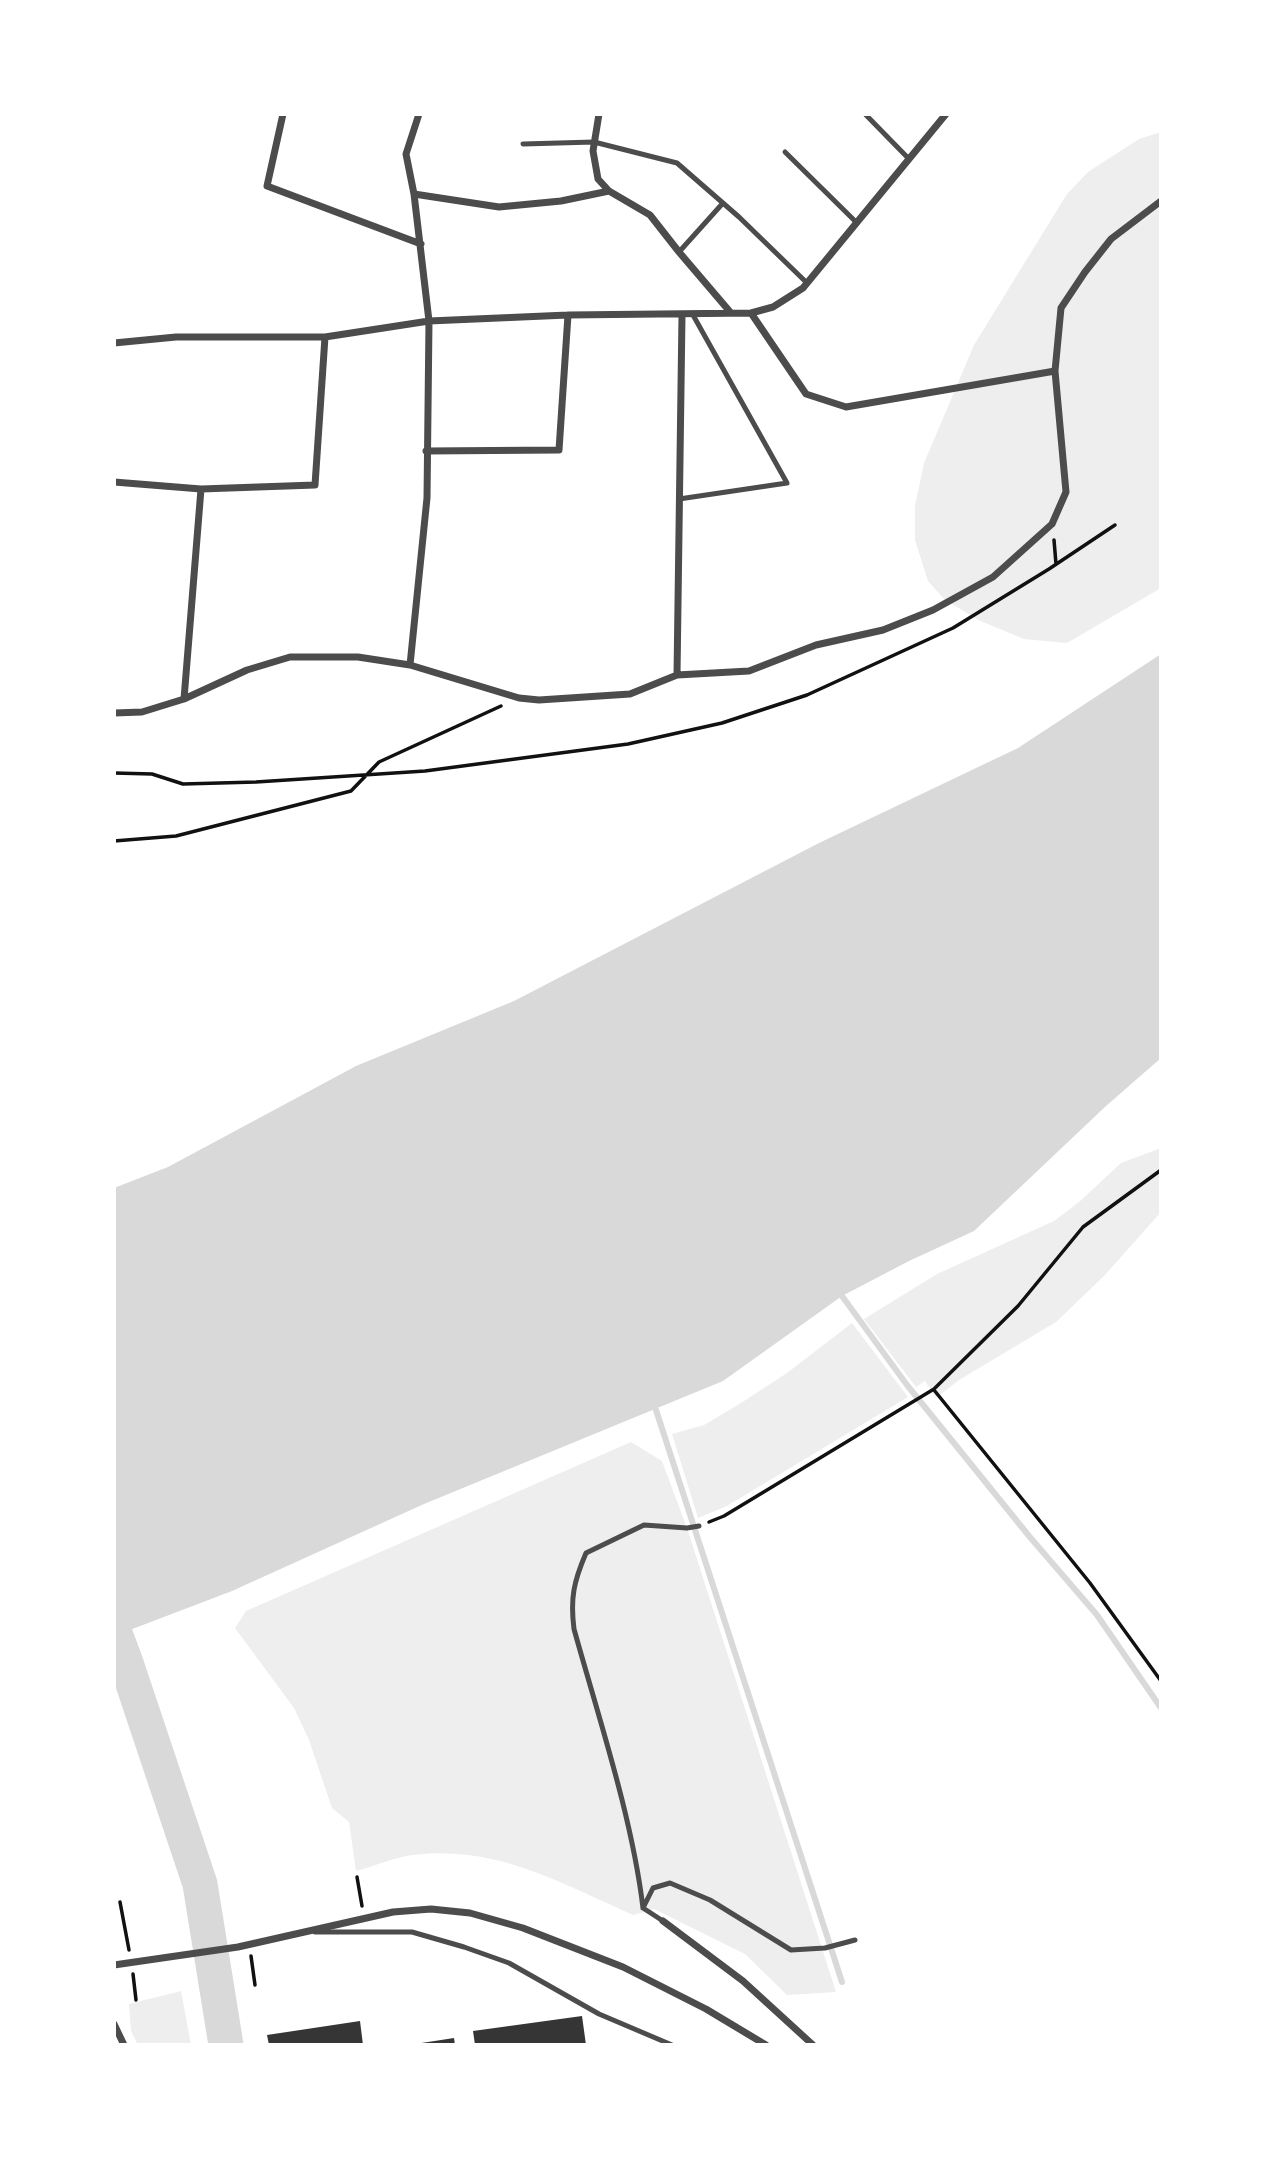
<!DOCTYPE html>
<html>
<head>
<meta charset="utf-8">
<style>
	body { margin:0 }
	#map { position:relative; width:1275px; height:2159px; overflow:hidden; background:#fff; font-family:"Varela Round",sans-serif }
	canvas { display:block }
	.frame { position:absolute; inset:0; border:116px solid #fff; pointer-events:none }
</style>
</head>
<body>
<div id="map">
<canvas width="1275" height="2159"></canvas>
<div class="frame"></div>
</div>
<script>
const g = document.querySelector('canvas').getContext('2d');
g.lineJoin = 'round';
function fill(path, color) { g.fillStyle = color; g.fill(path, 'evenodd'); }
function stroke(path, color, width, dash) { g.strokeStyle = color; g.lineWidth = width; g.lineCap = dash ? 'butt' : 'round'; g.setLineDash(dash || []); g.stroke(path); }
fill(new Path2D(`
	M1161 132V588L1067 643 1024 639 978 620 944 599 928 581 915 540V506L924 463 974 345 1067 194 1088 172 1139 139Z
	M1161 1148V1212L1104 1276 1056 1322 959 1380 936 1398 925 1381 916 1387 864 1319 937 1274 1054 1221 1079 1202 1121 1163Z
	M852 1323 908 1397 727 1506 698 1518 672 1434 704 1425 741 1403 787 1373Z
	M631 1442 662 1461 687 1528 836 1992 787 1995 745 1954 654 1909 633 1915C560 1883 497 1845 413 1855 395 1857 375 1866 356 1871L349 1822 332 1808 309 1740 294 1708 235 1628 246 1611Z
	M181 1991 191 2045H138L131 2031 129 2004Z`), '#eee');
fill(new Path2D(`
	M1161 654V1058L1106 1106 974 1231 909 1261 842 1296 723 1381 424 1504 232 1591 114 1636V1188L168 1167 356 1066 514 1001 819 843 1018 748Z`), '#d9d9d9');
stroke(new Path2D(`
	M842 1296 907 1385 1029 1536 1097 1615 1161 1708
	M656 1410 842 1982`), '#d9d9d9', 6);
stroke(new Path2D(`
	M114 1631 126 1663 200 1884 226 2045`), '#d9d9d9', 35);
fill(new Path2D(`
	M582 2016 586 2045H475L473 2031Z
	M360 2021 363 2045H269L267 2035Z
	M454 2038 455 2045H415V2044Z`), '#353535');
stroke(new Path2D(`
	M1054 540 1056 564
	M114 773 152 774 183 784 256 782 425 771 628 744 722 723 807 695 953 628 1049 569 1115 525
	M114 841 176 836 351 791 379 762 501 706
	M934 1390 1090 1583 1161 1681
	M709 1522 724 1516 934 1389 1018 1306 1083 1227 1161 1170
	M357 1877 362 1906
	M120 1902 129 1950
	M251 1956 255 1985
	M133 1974 136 2000`), '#111', 3.5);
stroke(new Path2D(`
	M865 114 909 159
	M523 144 594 142 677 163 739 217 807 283
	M785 152 857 223
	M679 252 723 203
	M679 499 787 483 693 315
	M643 1908 653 1888 670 1883 710 1900 791 1950 825 1948 855 1940
	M663 1921 643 1908C632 1817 599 1719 574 1629 570 1598 574 1581 586 1553L644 1525 687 1528 699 1526
	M315 1932H412L464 1947 509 1963 599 2014 672 2045`), '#4c4c4c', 5);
stroke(new Path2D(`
	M283 114 267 186 421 244
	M599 114 593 151 598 179 609 191 650 215 679 252 731 313
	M414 194 499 207 561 201 609 191
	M751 313 806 394 846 407 1055 371
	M114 343 176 337H325L429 321 568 315 751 313 773 307 803 288 946 114
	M426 451 559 450 568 315
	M114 482 201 489 315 485 325 337
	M410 665 427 498 429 321 414 194 406 154 419 114
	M677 675 682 315
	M184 699 201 489
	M114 713 142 712 184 699 247 670 290 657H358L410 665 519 698 539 700 630 694 677 675 749 671 816 645 883 630 933 610 993 577 1052 524 1066 492 1055 371 1061 308 1085 272 1111 239 1161 201
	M663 1921 743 1981 813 2045
	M114 1965 238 1947 393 1912 431 1909 470 1913 523 1928 623 1967 706 2009 766 2045
	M114 2024 124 2045`), '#4c4c4c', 7);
</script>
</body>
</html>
